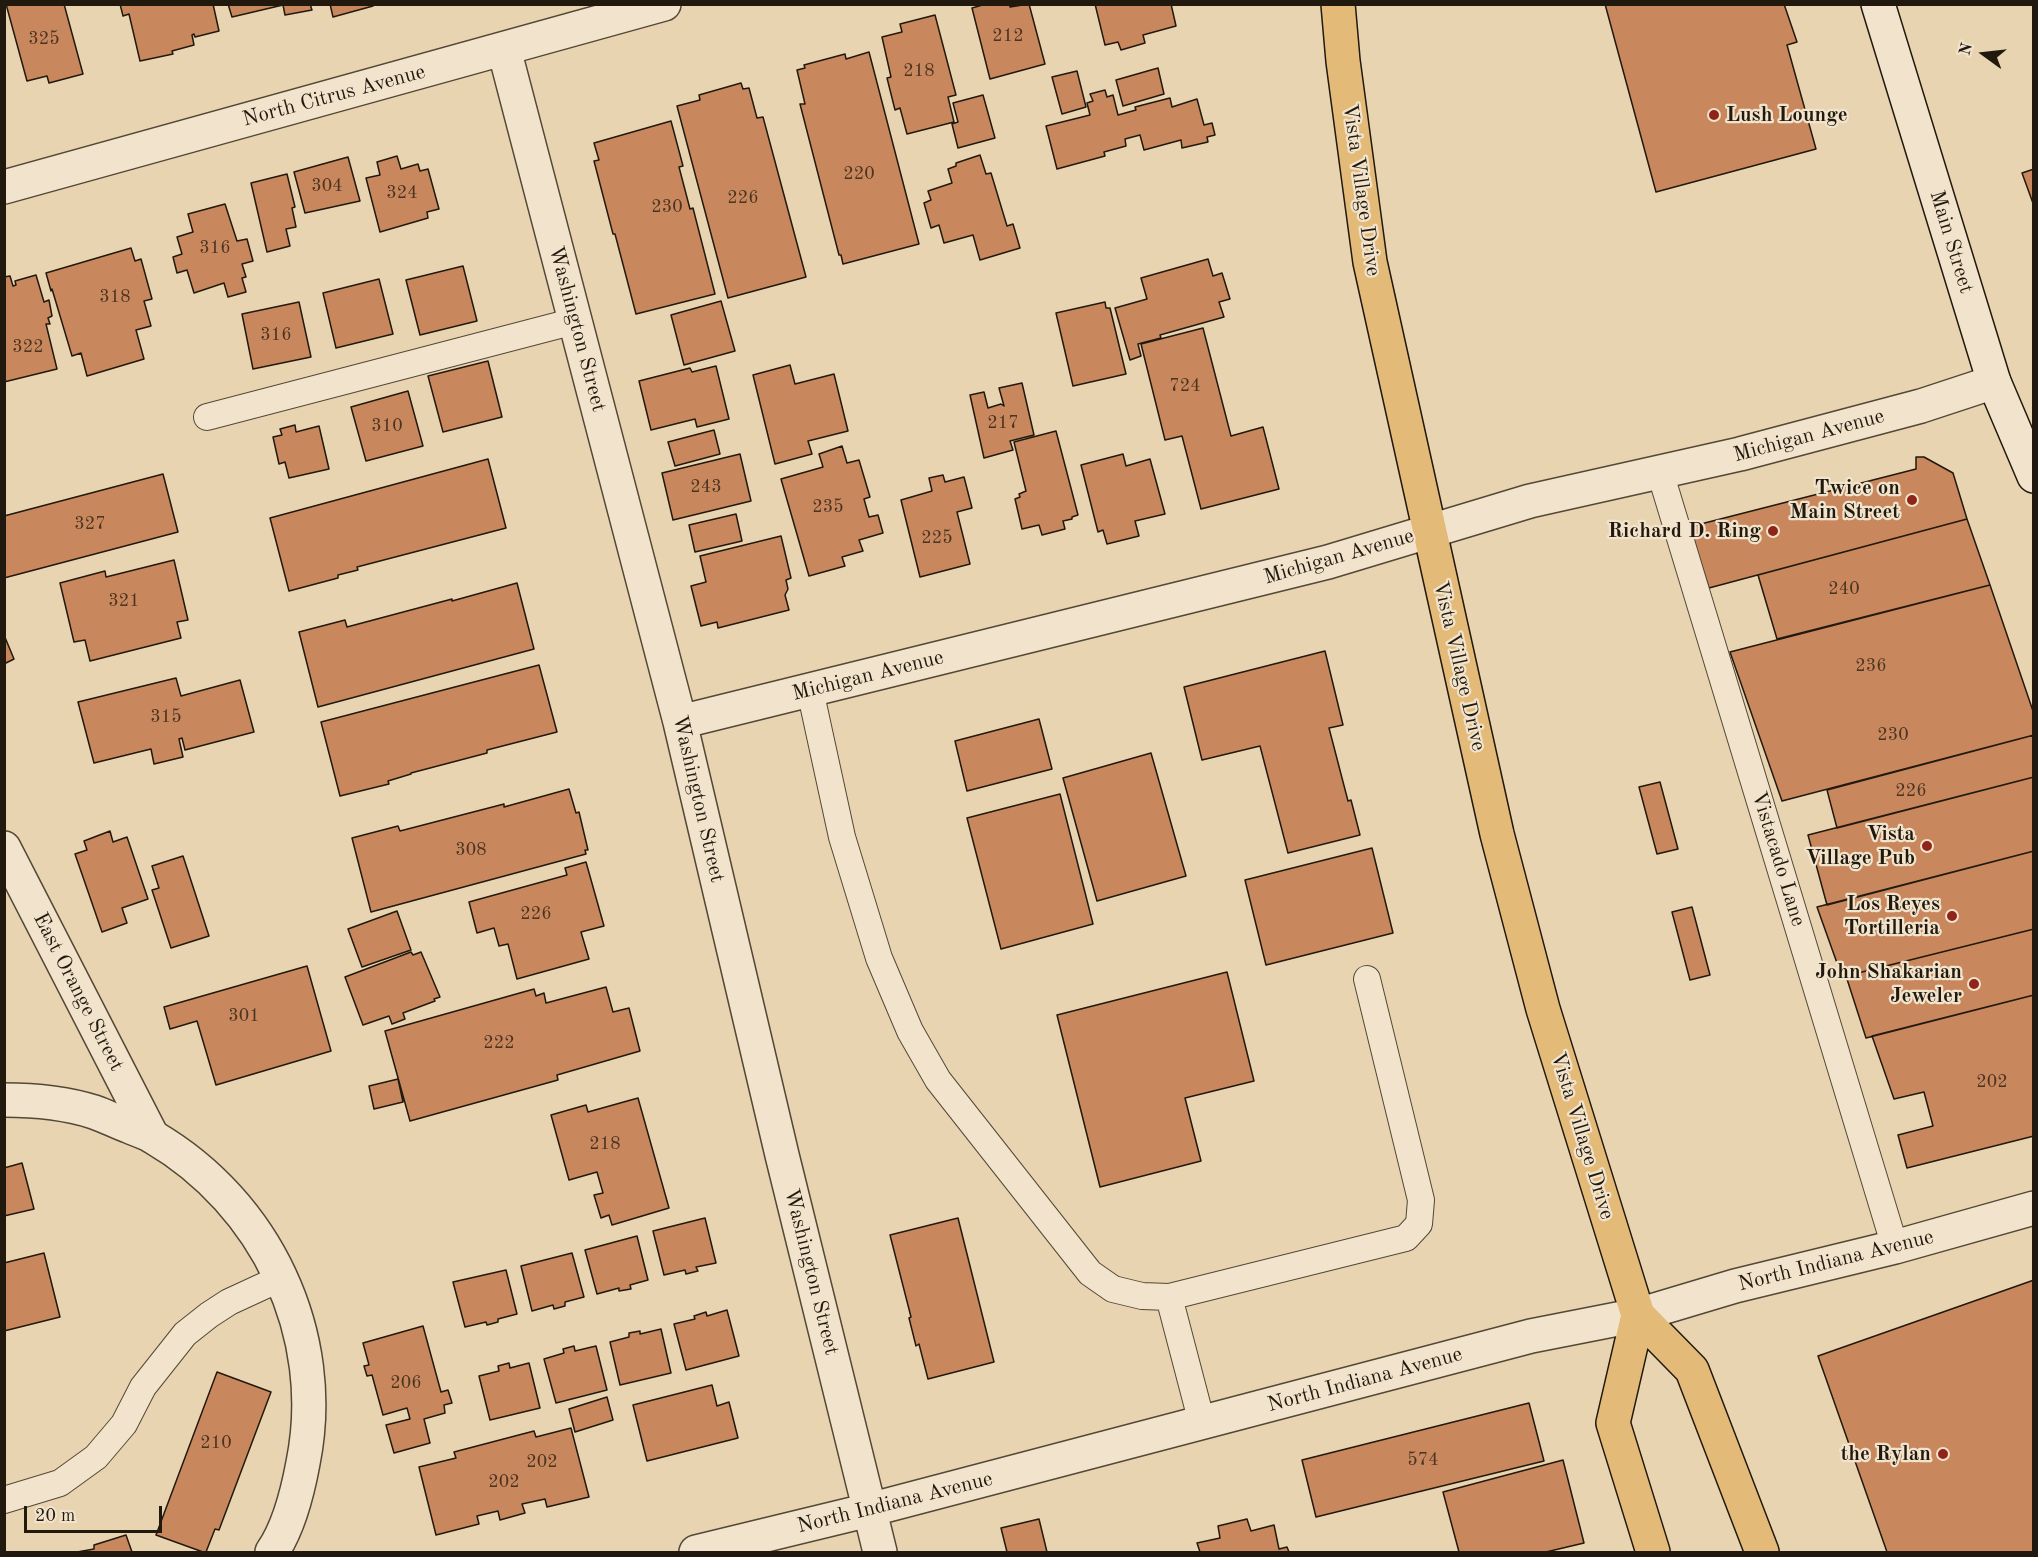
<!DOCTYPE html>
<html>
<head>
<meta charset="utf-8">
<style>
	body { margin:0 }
	#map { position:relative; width:2038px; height:1557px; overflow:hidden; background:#e9d4b1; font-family:"Old Standard TT",serif }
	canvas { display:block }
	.frame { position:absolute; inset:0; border:6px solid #21190d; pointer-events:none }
	.north { position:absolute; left:1954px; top:24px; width:60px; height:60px; -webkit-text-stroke:4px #f1e3cc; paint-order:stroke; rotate:285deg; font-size:16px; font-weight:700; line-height:24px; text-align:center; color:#21190d }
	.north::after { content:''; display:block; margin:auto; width:21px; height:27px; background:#21190d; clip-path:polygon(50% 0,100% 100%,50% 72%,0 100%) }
	.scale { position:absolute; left:24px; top:1506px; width:138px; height:27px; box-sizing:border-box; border:3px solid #21190d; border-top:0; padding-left:8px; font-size:18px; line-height:21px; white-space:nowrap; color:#21190d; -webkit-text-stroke:4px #f1e3cc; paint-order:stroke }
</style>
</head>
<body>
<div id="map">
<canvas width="2038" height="1557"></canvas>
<div class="frame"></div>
<div class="north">N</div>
<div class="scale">20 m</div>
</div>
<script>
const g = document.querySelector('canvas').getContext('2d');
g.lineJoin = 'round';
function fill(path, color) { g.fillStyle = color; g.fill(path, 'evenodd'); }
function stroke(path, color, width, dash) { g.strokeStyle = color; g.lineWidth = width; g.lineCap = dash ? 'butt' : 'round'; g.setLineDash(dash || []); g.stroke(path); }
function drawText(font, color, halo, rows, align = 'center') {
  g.font = font + ' "Old Standard TT",serif'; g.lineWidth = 4.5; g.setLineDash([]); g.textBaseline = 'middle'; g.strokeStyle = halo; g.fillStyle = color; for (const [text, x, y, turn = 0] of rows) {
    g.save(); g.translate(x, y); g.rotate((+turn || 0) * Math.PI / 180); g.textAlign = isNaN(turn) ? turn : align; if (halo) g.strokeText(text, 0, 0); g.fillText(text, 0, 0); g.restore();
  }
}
const building = new Path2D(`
	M6 4H64L83 74 49 83 47 76 27 81Z
	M120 4H213L219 31 195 37 194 34 192 35 194 45 172 51 173 54 140 61 129 14 123 16Z
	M228 4H310L312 10 285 15 283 5 232 17Z
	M330 4H372L373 6 333 17Z
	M986 4H1010V7L1029 4 1045 64 990 79 972 8Z
	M1095 4H1171L1176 26 1143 35 1145 43 1121 50 1118 42 1105 45Z
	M1605 4H1784L1797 42 1787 45 1816 149 1656 192Z
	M935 15 956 95 948 97 954 122 907 134 900 108 895 110 887 78 891 77 882 37 902 32 900 24Z
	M869 52 919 244 843 264 841 255H839L800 104H805L797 70 805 68 804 65 845 54 846 59Z
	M1158 68 1164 94 1123 106 1116 80Z
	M1077 71 1086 107 1062 114 1052 77Z
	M741 83 743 89 749 88 757 118 763 117 806 277 728 298 677 106 700 100 699 95Z
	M1105 90 1107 97 1113 95 1118 115 1136 110 1135 107 1170 98 1172 107 1197 99 1204 125 1212 123 1215 135 1207 137 1208 142 1182 148 1181 140 1144 150 1140 135 1125 139 1126 146 1104 152 1105 156 1057 169 1046 126 1090 115 1087 103 1093 101 1090 94Z
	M983 95 995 138 958 148 952 124 958 122 953 103Z
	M671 121 683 166 679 167 690 209 693 208 715 294 636 314 615 234H613L594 161 599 160 594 143Z
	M980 155 986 174 991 173 1007 226 1013 224 1020 248 980 260 973 235 944 243 939 225 931 228 924 203 931 200 928 191 952 183 948 169 956 166V163Z
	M397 156 401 169 418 164 420 171 428 169 439 209 427 212 428 218 380 232 366 178 380 175 377 162Z
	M348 157 360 201 305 213 294 172Z
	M2034 169V206L2022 173Z
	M287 174 295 207 292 208 296 227 286 229 290 246 267 252 251 183Z
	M225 204 237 241 247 239 253 261 242 264 246 277 242 278 246 292 228 297 224 283 194 293 187 270 177 273 173 257 182 254 177 237 193 232 188 214Z
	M131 248 135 261 141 259 152 299 144 301 151 326 136 330 144 359 87 376 81 353 72 356 52 289 51 291 46 273Z
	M1208 259 1213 276 1222 273 1230 299 1219 302 1224 317 1160 335 1161 338 1138 344 1141 356 1130 360 1115 308 1147 299 1141 278Z
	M463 266 477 321 420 335 406 280Z
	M36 275 44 302 49 300 52 316 48 318 50 324H46L57 369 4 382V277L10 276 13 286 16 285 15 281Z
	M379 279 393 334 336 348 323 293Z
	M721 301 735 351 684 365 671 315Z
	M299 302 311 357 253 369 242 314Z
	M1105 302 1106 308H1110L1126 374 1073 386 1056 313Z
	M1203 328 1231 436 1263 427 1279 489 1201 509 1182 436 1165 440 1141 344Z
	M488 361 502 417 443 432 428 376Z
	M790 365 795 384 834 374 848 431 808 441 812 454 775 464 753 375Z
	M716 366 729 419 697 427 695 419 651 430 639 381 690 368 692 372Z
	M1022 383 1034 435 1010 441 1013 450 984 458 970 395 984 392 988 408 1001 404 1004 406 999 388Z
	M408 391 423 446 366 461 351 407Z
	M295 425 296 432 319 426 329 469 289 478 285 462 279 464 273 437 282 435 280 429Z
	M714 430 720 454 675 466 668 442Z
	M1056 431 1078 515 1072 517V519L1063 521 1065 529 1042 535 1039 525 1022 529 1015 499 1020 497 1019 494 1026 491 1014 442Z
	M842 446 847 463 859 460 870 497 864 499 869 517 878 515 883 533 859 540 863 551 842 557 845 566 809 576 781 479 823 467 819 454Z
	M740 454 751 501 673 520 662 473Z
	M1123 454 1126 466 1150 459 1165 514 1135 521 1139 536 1107 544 1103 530 1098 532 1081 465Z
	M1916 457H1924L1953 473 1967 519 1709 588 1689 527 1916 469Z
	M488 459 506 528 357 567 358 570 338 575V578L289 591 270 518Z
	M163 474 178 532 4 578V516Z
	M943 475 945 482 964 477 972 508 957 512 970 564 920 577 901 500 932 491 929 478Z
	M736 514 742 541 695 552 689 525Z
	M1967 519 1990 585 1777 639 1758 575Z
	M781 536 791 578 786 580 788 589 785 595 789 610 718 628 717 622 701 626 691 586 706 582 700 556Z
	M174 560 188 620 177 622 181 638 90 661 85 640 74 642 60 583 105 571 106 577Z
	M517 583 534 649 318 707 299 632 345 620 347 627 452 599V601Z
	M1990 585 2034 714V735L1782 801 1730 652Z
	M4 635 14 659 4 664Z
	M1325 651 1343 725 1329 728 1348 801 1351 800 1360 835 1288 853 1260 746 1202 760 1184 687Z
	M539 665 557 732 487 750V753L411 773V774L388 781 389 784 340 796 321 722Z
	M176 678 181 696 240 680 254 732 185 750 182 738 179 739 183 757 154 764 151 749 94 763 78 702Z
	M1039 719 1052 769 967 791 955 741Z
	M2034 735V777L1837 828 1827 790Z
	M1151 753 1186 876 1097 901 1063 778Z
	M2034 777V851L1827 905 1808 835Z
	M1660 782 1678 849 1657 854 1639 787Z
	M569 789 576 813 579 812 588 850H585L586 854 371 912 352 838 398 826 400 831 504 804V807Z
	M1060 794 1093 924 1001 949 967 818Z
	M110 831 113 842 127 837 148 899 122 908 127 923 102 932 75 854 87 850 84 841Z
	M1372 848 1393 933 1266 965 1245 880Z
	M2034 851V929L1842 977 1817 907Z
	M183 856 209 936 171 948 152 890 159 888 152 866Z
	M586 862 604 926 581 932 589 959 517 979 508 944 499 946 494 928 477 933 469 902 567 875 565 868Z
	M1692 907 1710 975 1690 980 1672 912Z
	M397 911 411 950 362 967 348 929Z
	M2034 929V995L1866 1038 1846 976Z
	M411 952 413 955 421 952 440 997 434 999 435 1001 403 1013 405 1019 392 1024 389 1016 363 1025 345 977Z
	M307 966 331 1051 216 1085 197 1021 170 1029 164 1007Z
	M1227 972 1254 1081 1185 1098 1201 1161 1100 1187 1057 1015Z
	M606 987 613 1012 629 1008 640 1051 557 1075 558 1080 410 1121 385 1031 534 989 536 996 544 993 546 1003Z
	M2034 995V1136L1907 1168 1898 1135 1933 1126 1924 1092 1894 1099 1872 1036Z
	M398 1079 403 1102 374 1109 369 1086Z
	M638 1098 669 1208 612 1225 609 1215 601 1218 594 1195 603 1193 597 1172 569 1180 551 1115 586 1105 588 1112Z
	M22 1163 34 1209 4 1216V1168Z
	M705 1218 716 1263 696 1267 698 1271 686 1274 685 1270 664 1275 653 1231Z
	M958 1218 994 1362 928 1379 919 1344 916 1346 909 1318 911 1317 890 1235Z
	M637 1236 648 1280 630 1285 631 1289 619 1291V1288L597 1294 585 1250Z
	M44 1253 60 1317 4 1331V1263Z
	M572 1253 584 1297 565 1302V1306L554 1309 553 1305 532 1311 521 1266Z
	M506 1270 517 1314 498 1319V1322L487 1325 486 1322 465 1327 453 1282Z
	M2034 1280V1552H1887L1818 1356Z
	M727 1310 739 1356 686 1370 674 1324 695 1319 694 1316 706 1312 707 1316Z
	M423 1326 441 1392 448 1390 452 1403 444 1405 445 1413 424 1419 430 1443 394 1453 386 1425 410 1419 407 1408 383 1415 372 1375 367 1376 364 1366 369 1365 363 1343Z
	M661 1329 671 1373 620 1385 610 1342 629 1337V1333L640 1331V1334Z
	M574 1346 575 1351 596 1346 607 1390 556 1403 544 1359 564 1353 563 1349Z
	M509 1363 510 1368 529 1363 540 1408 490 1420 479 1376 499 1371 498 1366Z
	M217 1372 271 1392 219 1530 215 1529 206 1552H203L156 1535Z
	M712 1385 717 1406 729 1402 738 1438 647 1461 633 1405Z
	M607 1397 613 1420 575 1432 569 1409Z
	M1529 1403 1544 1461 1316 1517 1302 1460Z
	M571 1428 589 1497 547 1507 545 1499 522 1504 525 1513 500 1520 498 1511 477 1516 479 1524 436 1535 419 1467 456 1458 454 1452 534 1431 536 1437Z
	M1563 1460 1584 1543 1546 1552H1459L1443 1492Z
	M1039 1519 1047 1552H1007L1001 1528Z
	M1247 1519 1251 1531 1274 1525 1279 1549 1287 1547 1289 1552H1200L1197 1543 1220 1538 1218 1526Z
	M126 1535 132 1552H77L94 1549V1545Z`);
fill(building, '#c8875d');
stroke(building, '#21190d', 1.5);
const service = new Path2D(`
	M207 417 575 321
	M1660 472 1895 1247
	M810 690 842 837 879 958 910 1031 938 1080 1090 1273 1113 1289 1142 1296 1169 1297 1202 1423
	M1169 1297 1406 1238 1419 1224 1421 1200 1367 979
	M4 1500 60 1483 96 1457 124 1424 143 1387 185 1334 209 1315 229 1302 281 1278`);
const minor = new Path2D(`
	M4 848 152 1136`);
const tertiary = new Path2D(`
	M504 49 680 722 782 1155 880 1552
	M4 187 664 4
	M680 722 1328 562 1530 501 1740 454 1921 406 1994 382
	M4 1100C34 1100 66 1103 94 1112 106 1116 117 1122 128 1126 136 1130 146 1132 153 1137 266 1203 329 1334 303 1463 298 1490 288 1529 272 1552
	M696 1552 869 1510 1531 1336 1638 1315 1735 1286 1895 1247 2034 1208`);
const secondary = new Path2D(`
	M1878 4 1994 382 2034 476`);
const primary = new Path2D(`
	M1338 4 1343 61 1370 262 1497 834 1543 1009 1638 1315 1692 1370 1762 1552
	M1638 1315 1613 1423 1653 1552`);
stroke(service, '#534836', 28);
stroke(minor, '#534836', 36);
stroke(tertiary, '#534836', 36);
stroke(secondary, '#21190d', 36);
stroke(primary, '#21190d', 36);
stroke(service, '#f1e3cc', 26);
stroke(minor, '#f1e3cc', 33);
stroke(tertiary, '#f1e3cc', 33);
stroke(secondary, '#f1e3cc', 33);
stroke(primary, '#e4ba78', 33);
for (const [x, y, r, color] of [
	[1714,115,6,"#8f2418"],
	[1912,500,6,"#8f2418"],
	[1773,531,6,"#8f2418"],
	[1927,846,6,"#8f2418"],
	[1952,916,6,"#8f2418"],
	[1974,984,6,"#8f2418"],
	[1943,1454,6,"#8f2418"]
]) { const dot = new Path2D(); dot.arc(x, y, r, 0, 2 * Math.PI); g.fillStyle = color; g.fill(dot); stroke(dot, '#f1e3cc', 2); }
drawText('18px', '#4b3421', null, [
	["212",1008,36],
	["325",44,39],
	["218",919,71],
	["220",859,174],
	["304",327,186],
	["324",402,193],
	["226",743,198],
	["230",667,207],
	["316",215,248],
	["318",115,297],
	["316",276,335],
	["322",28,347],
	["724",1185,386],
	["217",1003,423],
	["310",387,426],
	["243",706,487],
	["235",828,507],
	["327",90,524],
	["225",937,538],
	["240",1844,589],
	["321",124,601],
	["236",1871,666],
	["315",166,717],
	["230",1893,735],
	["226",1911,791],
	["308",471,850],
	["226",536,914],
	["301",244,1016],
	["222",499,1043],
	["202",1992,1082],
	["218",605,1144],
	["206",406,1383],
	["210",216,1443],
	["574",1423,1460],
	["202",542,1462],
	["202",504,1482]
]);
drawText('21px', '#21190d', '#f1e3cc', [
	["North Citrus Avenue",334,96,-15],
	["Vista Village Drive",1361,190,82],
	["Main Street",1951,242,73],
	["Washington Street",577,329,75],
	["Michigan Avenue",1809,436,-15],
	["Michigan Avenue",1339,557,-16],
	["Vista Village Drive",1459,666,77],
	["Michigan Avenue",868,676,-14],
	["Washington Street",698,799,77],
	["Vistacado Lane",1778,859,73],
	["East Orange Street",78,992,63],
	["Vista Village Drive",1582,1136,73],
	["North Indiana Avenue",1836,1261,-14],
	["Washington Street",811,1272,76],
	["North Indiana Avenue",1365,1380,-15],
	["North Indiana Avenue",895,1503,-14]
]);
drawText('bold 21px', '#21190d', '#f1e3cc', [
	["Lush Lounge",1726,115,"left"],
	["Twice on",1900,488],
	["Main Street",1900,512],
	["Richard D. Ring",1761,531],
	["Vista",1915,834],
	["Village Pub",1915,858],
	["Los Reyes",1940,904],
	["Tortilleria",1940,928],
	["John Shakarian",1962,972],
	["Jeweler",1962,996],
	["the Rylan",1931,1454]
], 'right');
</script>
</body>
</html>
